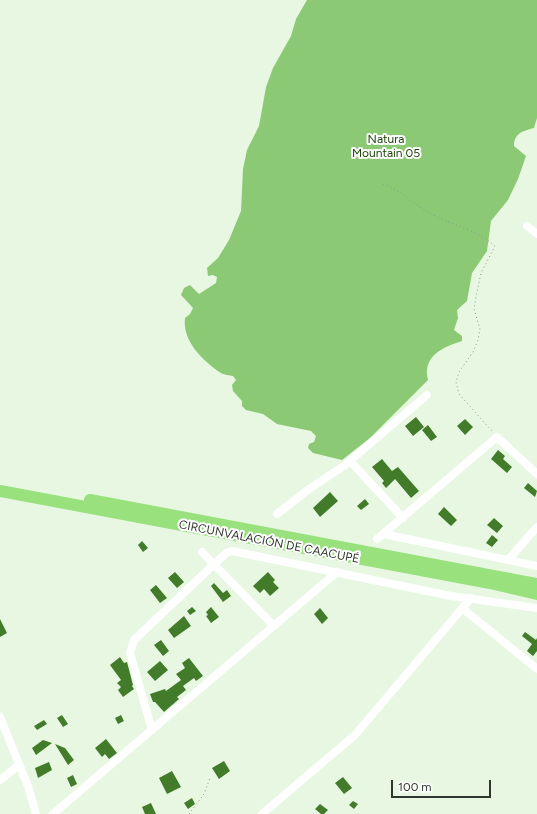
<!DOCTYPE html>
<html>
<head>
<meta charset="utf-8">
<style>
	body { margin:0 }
	#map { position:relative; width:537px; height:814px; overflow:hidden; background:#e7f7e2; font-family:Figtree,sans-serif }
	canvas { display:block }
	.scale { position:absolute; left:391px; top:780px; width:100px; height:18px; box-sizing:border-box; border:2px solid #30372e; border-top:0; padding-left:5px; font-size:12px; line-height:14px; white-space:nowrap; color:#30372e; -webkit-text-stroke:3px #fff; paint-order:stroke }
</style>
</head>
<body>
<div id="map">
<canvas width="537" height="814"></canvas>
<div class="scale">100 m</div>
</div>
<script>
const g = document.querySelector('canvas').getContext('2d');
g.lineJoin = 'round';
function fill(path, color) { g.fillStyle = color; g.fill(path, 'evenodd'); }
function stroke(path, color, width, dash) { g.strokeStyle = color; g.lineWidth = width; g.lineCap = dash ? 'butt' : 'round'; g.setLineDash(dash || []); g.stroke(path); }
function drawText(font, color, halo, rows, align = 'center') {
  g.font = font + ' Figtree,sans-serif'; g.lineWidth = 4; g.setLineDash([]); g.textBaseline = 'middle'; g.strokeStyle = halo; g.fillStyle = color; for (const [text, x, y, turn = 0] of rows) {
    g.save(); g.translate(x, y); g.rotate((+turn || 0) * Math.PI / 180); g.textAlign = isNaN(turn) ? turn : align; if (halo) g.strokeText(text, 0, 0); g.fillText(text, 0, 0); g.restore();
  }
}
fill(new Path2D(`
	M307 0H537V118L534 128C523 131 514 133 514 146L526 156 518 179 508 200 491 221 487 251 472 273 467 301 457 310 458 318 454 330 462 336V341C443 347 422 356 428 380L370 438 342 460 313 453 308 448 309 444 314 442 316 436 311 431 277 424 263 414 246 410 242 406V401L233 391 232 385 236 380 233 376C230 375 224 375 221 373 203 361 182 341 185 318L190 314 193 308 181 295 184 288 190 285 199 294 216 283 217 277 213 275 208 276 207 268 218 258 229 240 241 211 243 169 247 150 259 126 266 87 273 68 291 36 296 19Z`), '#8cc975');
fill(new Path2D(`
	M416 417 424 427 413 436 405 426Z
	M465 419 473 427 465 435 457 426Z
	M428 425 437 437 431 441 422 430Z
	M498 450 505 456 503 459 512 467 507 473 491 459Z
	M382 459 392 471 398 467 419 491 411 498 395 479 386 488 382 483 384 481 372 467Z
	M528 483 537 491 535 497 524 488Z
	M330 492 338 501 320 517 313 508Z
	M365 499 369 504 361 510 357 506Z
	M444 507 457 520 451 526 438 514Z
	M494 518 503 526 497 533 487 525Z
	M492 535 498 540 492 547 486 543Z
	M142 541 148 548 143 552 138 545Z
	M175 572 184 582 177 588 168 578Z
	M268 572 275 580 273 582 279 588 270 596 264 589 260 593 253 586Z
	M214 583 223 593 227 590 231 596 223 602 211 586Z
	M156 585 167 598 160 603 150 590Z
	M192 607 196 611 190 615 187 611Z
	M211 607 219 617 211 623 206 616 208 615 206 612Z
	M320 608 328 618 322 624 314 614Z
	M184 616 191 626 174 638 168 630Z
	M0 619 7 633 0 637Z
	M525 632 536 640 537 638V651L533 656 527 651 532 644 522 636Z
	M161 640 169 651 163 656 154 645Z
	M120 657 124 663 127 662 133 685 132 686 134 689 123 697 118 690 121 687 117 683 121 680 110 665Z
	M189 658 203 676 196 681 194 678 183 686 186 690 177 697 179 699 164 712 155 702H153L150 694 165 689 166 691 181 680 176 674 185 668 182 663Z
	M160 661 168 670 155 681 147 672Z
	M62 715 68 724 63 727 57 718Z
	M121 715 124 721 118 724 115 718Z
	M44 720 47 724 37 730 34 726Z
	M106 739 117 753 109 759 105 754 102 757 95 748Z
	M43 740 52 743 36 755 32 748Z
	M55 744 65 748 74 760 68 765Z
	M224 761 230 771 219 779 212 768Z
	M49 762 52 770 38 778 35 768Z
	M172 771 181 787 167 794 159 778Z
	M73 775 77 784 71 787 67 778Z
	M343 777 352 788 344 794 335 783Z
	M192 798 195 804 188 809 184 803Z
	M353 801 358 804 354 809 349 805Z
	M151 803 156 814H145L142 807Z
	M320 804 328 810 324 814H321L315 809Z`), '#427c2a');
stroke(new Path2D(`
	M383 184C401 190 412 203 428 212 450 225 476 229 495 246L481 273 476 297 474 309 480 329 478 340 473 352 459 372 456 382 459 394 492 431
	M189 814 204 794 210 778`), '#8d998a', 1, [1, 3]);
stroke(new Path2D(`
	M527 226 537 234
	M350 461 403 518
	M277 514 309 489 345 465 427 395
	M384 534 537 566
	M377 539 497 437 537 474
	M202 552 274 626
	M508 560 537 527
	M462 608 537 669
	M0 717 28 786 36 814
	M152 730 130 653 134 640 226 553 232 551 451 596 537 608
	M0 780 19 765
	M53 814 337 572
	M262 814 355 735 471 598`), '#fff', 8);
stroke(new Path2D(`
	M0 491 490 583 537 594
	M90 500 537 584`), '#98e17d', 12);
drawText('12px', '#1d440a', '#fff', [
	["Natura",386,139],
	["Mountain 05",386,153]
]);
drawText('12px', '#30372e', '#fff', [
	["CIRCUNVALACIÓN DE CAACUPÉ",269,542,11]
]);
</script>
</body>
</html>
